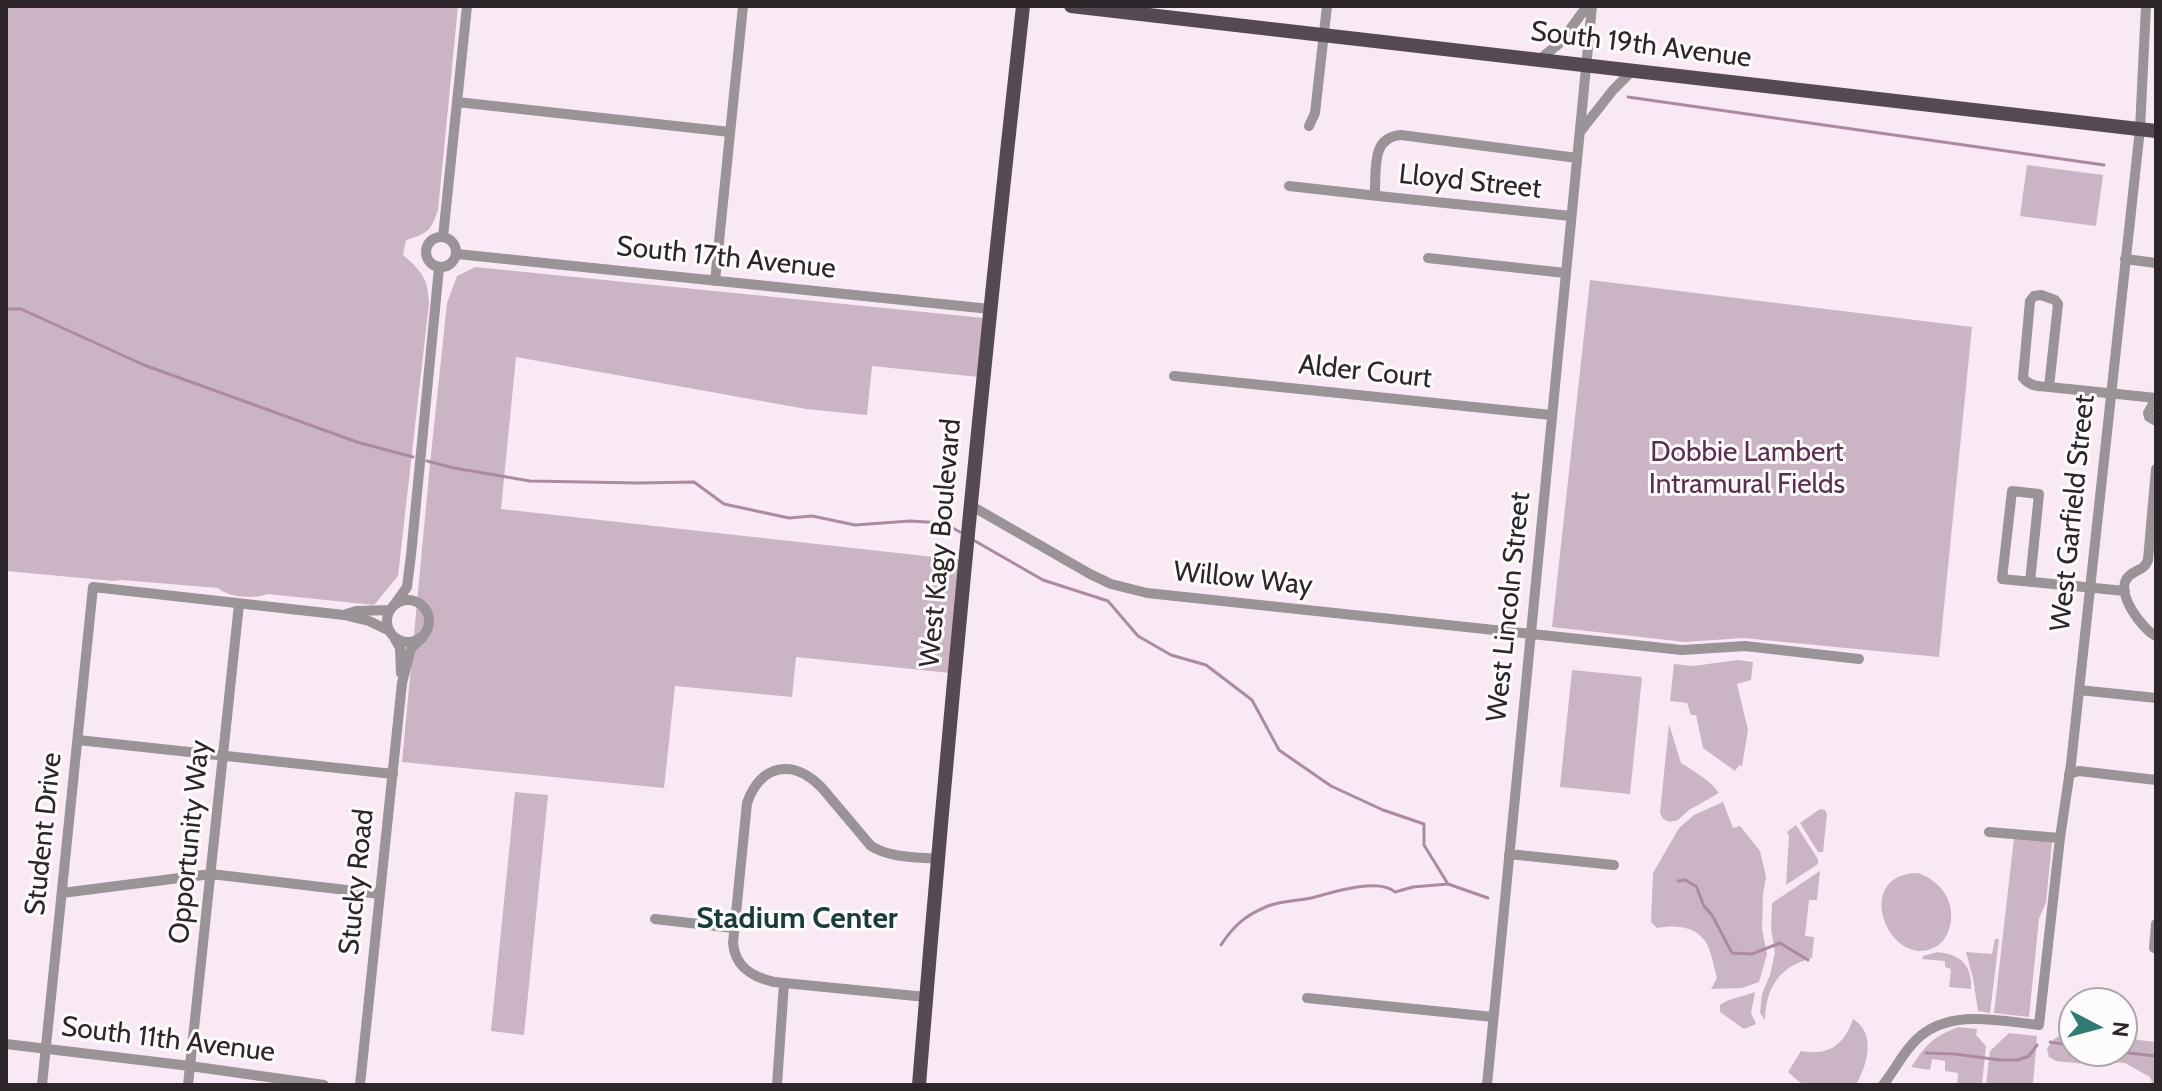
<!DOCTYPE html>
<html>
<head>
<meta charset="utf-8">
<style>
	body { margin:0 }
	#map { position:relative; width:2162px; height:1091px; overflow:hidden; background:#f9e9f4; font-family:Cabin,sans-serif }
	canvas { display:block }
	.frame { position:absolute; inset:0; border:8px solid #2c262a; pointer-events:none }
	.north { position:absolute; left:2058px; top:987px; width:80px; height:80px; box-sizing:border-box; background:#fefbfd; border:2px solid #aaa6a9; border-radius:50%; rotate:96deg; font-size:22px; font-weight:700; line-height:32px; text-align:center; color:#2c262a }
	.north::after { content:''; display:block; margin:auto; width:28px; height:36px; background:#327a76; clip-path:polygon(50% 0,100% 100%,50% 72%,0 100%) }
</style>
</head>
<body>
<div id="map">
<canvas width="2162" height="1091"></canvas>
<div class="frame"></div>
<div class="north">N</div>
</div>
<script>
const g = document.querySelector('canvas').getContext('2d');
g.lineJoin = 'round';
function fill(path, color) { g.fillStyle = color; g.fill(path, 'evenodd'); }
function stroke(path, color, width, dash) { g.strokeStyle = color; g.lineWidth = width; g.lineCap = dash ? 'butt' : 'round'; g.setLineDash(dash || []); g.stroke(path); }
function drawText(font, color, halo, rows, align = 'center') {
  g.font = font + ' Cabin,sans-serif'; g.lineWidth = 6; g.setLineDash([]); g.textBaseline = 'middle'; g.strokeStyle = halo; g.fillStyle = color; for (const [text, x, y, turn = 0] of rows) {
    g.save(); g.translate(x, y); g.rotate((+turn || 0) * Math.PI / 180); g.textAlign = isNaN(turn) ? turn : align; if (halo) g.strokeText(text, 0, 0); g.fillText(text, 0, 0); g.restore();
  }
}
fill(new Path2D(`
	M6 6H458L438 210C431 231 427 234 406 240L403 255C422 271 428 279 429 303L398 576 374 605 268 594C254 599 229 598 218 588L121 580 114 581 6 571Z
	M2027 165 2103 175 2096 226 2020 216Z
	M475 267 984 318 979 377 872 366 867 415 806 409 516 357 501 509 961 560 950 673 796 657 792 697 675 686 664 788 402 762 430 464 447 303 457 276Z
	M1590 280 1972 327 1939 657 1743 638 1685 642 1552 627Z
	M1738 660 1753 662 1751 680 1737 684 1748 730 1742 766 1739 765 1735 771 1703 748 1696 715H1691L1687 703 1670 701 1674 664 1693 666Z
	M1572 670 1642 677 1630 794 1560 787Z
	M1669 724 1681 763C1695 772 1709 779 1719 793L1689 810 1678 820 1670 822 1663 819 1660 813Z
	M515 792 548 795 524 1035 491 1031Z
	M1723 802 1733 828 1740 826 1760 851 1766 877 1763 894 1762 929 1767 954 1759 982 1742 988 1711 989 1717 978C1714 968 1711 949 1705 941 1694 925 1673 925 1657 928L1651 922 1653 873 1679 828 1694 815Z
	M1820 809 1825 810 1827 814 1823 852H1818L1800 823Z
	M1796 825 1818 859V864L1786 885 1789 836 1787 832Z
	M2014 838 2052 842 2046 902 2039 919 2029 1017 1994 1013Z
	M1820 871 1817 900H1809L1805 936 1814 937 1812 958C1779 967 1766 987 1765 1020L1760 1013 1762 994 1770 975 1775 953 1771 929 1772 903Z
	M1918 873C1941 881 1956 902 1950 926 1947 935 1945 941 1937 946 1891 974 1849 874 1918 873Z
	M1995 939H1999L1990 1013 1978 1011 1973 978 1966 952 1992 954Z
	M1938 952C1961 955 1972 965 1971 989L1949 987 1951 969 1945 967V961L1922 959 1923 956Z
	M1755 992 1751 1013 1756 1024 1744 1029 1720 1012V1005C1727 999 1745 996 1755 992Z
	M1853 1019C1877 1034 1867 1065 1856 1085H1803L1788 1072 1801 1051C1829 1056 1844 1045 1853 1019Z
	M1958 1027 1977 1029 1976 1035 1986 1046 1982 1085H1957L1958 1073 1945 1071V1061L1932 1059 1930 1070 1911 1067C1927 1044 1931 1038 1958 1027Z
	M2009 1033 2037 1036 2033 1085H1986L1990 1051Z
	M2071 1034H2074V1051H2122V1038L2156 1042V1085H2153L2150 1077 2125 1063 2112 1062 2105 1066 2056 1061 2049 1057 2047 1049C2054 1037 2058 1035 2071 1034Z`), '#cbb5c4');
stroke(new Path2D(`
	M1628 97 2104 165
	M6 309H21L144 365 357 442 413 457
	M427 461 454 468 530 481 638 483 694 482 724 504 789 518 812 516 855 525 910 521 944 523 960 532
	M975 541 1043 580 1108 601 1138 636 1171 655 1206 665 1252 700 1279 750 1331 786 1383 810 1424 824V845L1448 884 1488 898
	M1678 881 1685 880 1696 886 1704 906 1712 915 1732 953 1752 954 1780 943 1808 960
	M1221 945C1234 925 1246 915 1268 906 1281 901 1297 901 1311 898 1331 893 1378 877 1395 892L1413 887 1448 884
	M2050 1042 2074 1046
	M2110 1051 2156 1056
	M1926 1053 1955 1054 2000 1060H2018L2029 1056 2037 1045`), '#ac8ba2', 3);
stroke(new Path2D(`
	M1540 59 1561 42 1587 6
	M457 102 730 132
	M1309 126 1315 113 1327 6
	M1580 132 1613 90 1632 71
	M1289 186 1378 196
	M1571 216 1378 196 1375 192V187C1376 164 1373 137 1401 135L1577 158
	M426 252a15 15 0 1 1 30 0a15 15 0 1 1-30 0Z
	M443 237 467 6
	M457 254 990 309
	M1428 258 1565 273
	M2125 259 2156 263
	M715 281 743 6
	M2041 295 2055 300 2058 304 2049 387C2039 386 2031 387 2023 378L2030 301 2034 296Z
	M1174 376 1551 415
	M2049 387 2156 398
	M2156 398 2148 413 2149 417 2156 421
	M2156 469 2148 560C2144 571 2136 569 2129 576 2113 591 2142 629 2156 636
	M970 505 1090 574 1111 584 1147 593 1682 650 1745 646 1859 659
	M2030 582 2039 494 2012 491 2002 579C2043 583 2084 587 2125 591
	M387 621a21 21 0 1 1 42 0a21 21 0 1 1-42 0Z
	M395 604 407 587 411 555 439 268
	M346 614 356 611 390 610
	M395 639 400 648 401 673
	M2079 690 2156 698
	M78 740 393 774
	M2069 774 2079 771 2156 780
	M1989 832 2060 838
	M1509 854 1614 865
	M62 893 211 874 380 894
	M655 919 734 928
	M2154 948 2156 924
	M926 997 774 982C752 977 735 967 733 943L747 803C761 764 793 758 822 788L871 846C890 858 916 857 938 859
	M1307 998 1493 1017
	M6 1044 190 1066 324 1085
	M42 1085 93 587 344 615 369 621 390 631
	M188 1085 239 604
	M360 1085 402 683 411 648 422 638
	M777 1085 784 983
	M1487 1085 1592 6
	M1883 1085C1895 1070 1903 1052 1917 1039 1950 1008 1999 1021 2039 1025L2060 838 2071 764 2140 129 2146 6`), '#9a9398', 10);
stroke(new Path2D(`
	M1071 6 2156 131
	M919 1085C948 725 983 365 1023 6`), '#554a52', 14);
drawText('28px', '#2c262a', '#fefbfd', [
	["South 19th Avenue",1641,45,7],
	["Lloyd Street",1470,182,6],
	["South 17th Avenue",726,258,6],
	["Alder Court",1365,372,6],
	["West Garfield Street",2073,513,-84],
	["West Kagy Boulevard",941,543,-85],
	["Willow Way",1243,579,6],
	["West Lincoln Street",1509,607,-84],
	["Student Drive",44,834,-84],
	["Opportunity Way",190,842,-84],
	["Stucky Road",357,882,-84],
	["South 11th Avenue",168,1040,7]
]);
drawText('28px', '#5b2d4f', '#fefbfd', [
	["Dobbie Lambert",1747,453],
	["Intramural Fields",1747,485]
]);
drawText('bold 30px', '#1a3c3a', '#fefbfd', [
	["Stadium Center",797,919]
]);
</script>
</body>
</html>
